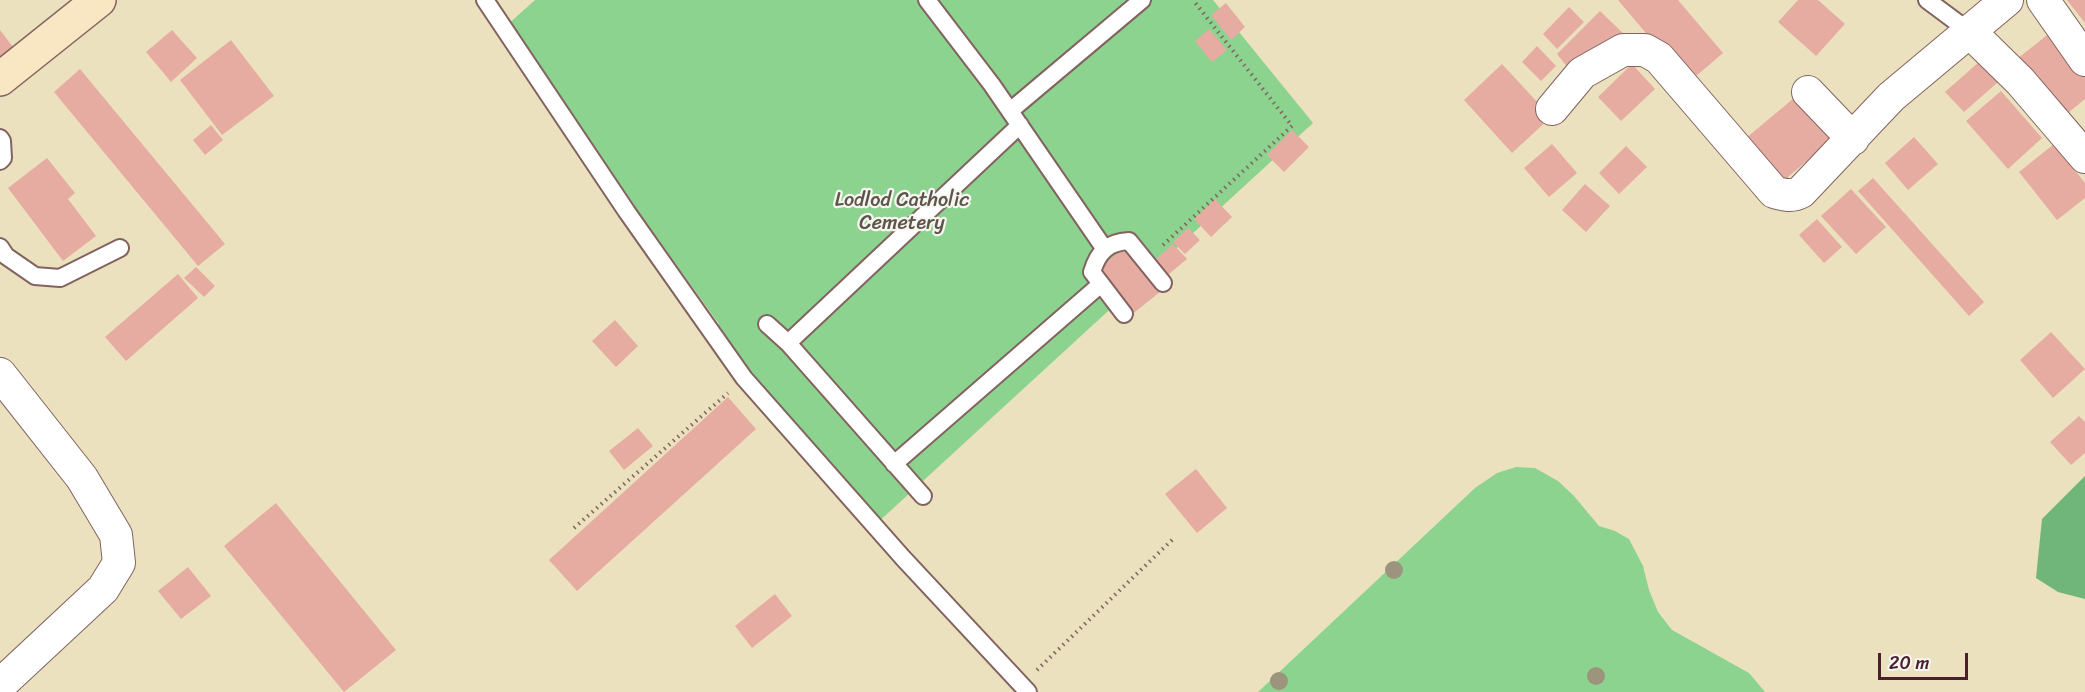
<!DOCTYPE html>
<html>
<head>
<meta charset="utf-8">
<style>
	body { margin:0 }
	#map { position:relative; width:2085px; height:692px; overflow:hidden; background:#ebe1bf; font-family:Sriracha,sans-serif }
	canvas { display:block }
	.scale { position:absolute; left:1878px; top:653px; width:90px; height:27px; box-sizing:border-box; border:3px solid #4a1f2b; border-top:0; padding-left:8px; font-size:18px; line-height:21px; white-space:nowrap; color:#4a1f2b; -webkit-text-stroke:4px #f6f6f2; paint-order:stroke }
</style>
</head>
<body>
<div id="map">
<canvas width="2085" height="692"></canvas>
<div class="scale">20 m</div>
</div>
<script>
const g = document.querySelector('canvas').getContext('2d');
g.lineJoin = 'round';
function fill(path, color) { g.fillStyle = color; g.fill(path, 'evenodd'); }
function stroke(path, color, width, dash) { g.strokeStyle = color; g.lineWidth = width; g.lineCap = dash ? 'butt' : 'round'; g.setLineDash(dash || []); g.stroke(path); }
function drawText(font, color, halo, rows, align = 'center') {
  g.font = font + ' Sriracha,sans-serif'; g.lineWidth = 4.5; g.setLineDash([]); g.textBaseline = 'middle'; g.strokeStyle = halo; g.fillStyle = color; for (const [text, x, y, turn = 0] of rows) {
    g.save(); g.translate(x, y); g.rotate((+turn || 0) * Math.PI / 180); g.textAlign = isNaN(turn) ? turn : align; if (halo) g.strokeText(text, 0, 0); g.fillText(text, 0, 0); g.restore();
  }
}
fill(new Path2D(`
	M535 0H1213L1313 123 875 525 709 336 719 324 505 27Z
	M1516 467 1535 468 1558 481 1574 496 1599 526 1615 531 1629 539 1643 566 1649 590 1658 612 1672 630 1749 673 1765 692H1258L1475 488 1497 473Z`), '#8bd38f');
fill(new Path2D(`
	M2085 476V599L2058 592 2036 578 2042 519Z`), '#70b57a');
fill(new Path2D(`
	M1618 0H1678L1723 53 1688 83Z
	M1798 0H1818L1845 24 1816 56 1778 22Z
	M2067 0H2085V23Z
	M1226 3 1245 27 1231 40 1211 15Z
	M1569 7 1584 22 1557 49 1543 34Z
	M1600 11 1626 36 1572 73 1557 54Z
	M1209 29 1227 50 1212 62 1195 41Z
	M0 30 13 47 0 57Z
	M172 30 197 58 171 82 146 52Z
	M2051 32 2085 74V99L2058 121 2012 63Z
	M231 40 274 96 222 135 180 80Z
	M1537 46 1556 66 1541 81 1522 62Z
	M1980 61 1998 82 1964 112 1945 92Z
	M1502 64 1551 117 1512 153 1464 100Z
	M1632 64 1655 89 1621 121 1598 97Z
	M80 69 225 244 198 266 54 92Z
	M2001 91 2042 138 2008 169 1966 121Z
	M1800 93 1836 136 1775 188 1739 144Z
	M211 125 223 140 205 155 193 140Z
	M1292 130 1309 147 1284 172 1267 155Z
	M1914 137 1938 164 1908 190 1885 163Z
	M1552 144 1577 173 1549 197 1524 168Z
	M2054 144 2085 183V198L2057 220 2019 172Z
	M1626 146 1647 167 1619 194 1599 173Z
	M47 158 75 193 68 199 96 236 63 261 8 188Z
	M1873 178 1984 302 1969 316 1858 191Z
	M1585 184 1610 206 1586 232 1562 210Z
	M1851 189 1886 227 1856 254 1821 216Z
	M1215 199 1232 217 1211 237 1194 219Z
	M1817 219 1842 247 1824 263 1799 235Z
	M1188 228 1200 240 1185 254 1173 242Z
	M1173 244 1187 259 1163 279 1150 264Z
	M1125 247 1160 292 1130 316 1095 271Z
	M196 267 215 286 204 297 184 278Z
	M178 274 198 298 126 361 105 337Z
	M615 320 638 346 616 367 592 341Z
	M2051 332 2085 369 2053 398 2020 360Z
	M728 397 756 429 577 591 549 560Z
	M2079 416 2085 422V453L2071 465 2050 442Z
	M638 428 653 446 624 470 609 451Z
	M1196 469 1227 508 1197 533 1165 494Z
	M276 503 396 650 344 692 224 546Z
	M188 567 211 596 181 619 158 591Z
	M775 594 792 616 752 648 735 626Z`), '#e7aca1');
const lane = new Path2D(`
	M485 0 627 212 744 378 903 558 1028 692
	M927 0 992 85 1104 248
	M1927 0 1970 32
	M1010 111 1142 0
	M0 138 2 141 3 158 0 161
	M0 247 6 256 35 276 60 278 120 248
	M1124 314 1092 272C1098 252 1108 242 1129 241L1163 283
	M767 324 788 343 923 496
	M788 343 1020 125
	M894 464 1101 284`);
const street = new Path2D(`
	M2043 0 2085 60
	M1970 32 2020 81 2085 157
	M1808 92 1853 139
	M1552 109 1582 73 1623 50H1645L1659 58 1774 192C1784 195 1792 197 1801 192L1891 97 2007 0
	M0 374 82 478 116 535 119 563 103 589 0 685`);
const secondary = new Path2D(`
	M0 79 99 0`);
stroke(lane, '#82635f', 20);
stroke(street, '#82635f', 34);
stroke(secondary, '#82635f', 36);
stroke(new Path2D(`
	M1163 245 1292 126 1193 0
	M574 528 728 393
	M1037 670 1173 539`), '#82635f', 4, [1.5, 4.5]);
stroke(lane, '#fff', 16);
stroke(street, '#fff', 32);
stroke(secondary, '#f9e7c3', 33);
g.fillStyle = '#9d947e';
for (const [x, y] of [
	[1394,570],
	[1596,676],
	[1279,681]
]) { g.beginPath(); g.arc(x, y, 9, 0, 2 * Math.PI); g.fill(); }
drawText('20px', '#5e5549', '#f6f6f2', [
	["Lodlod Catholic",902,201],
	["Cemetery",902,224]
]);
</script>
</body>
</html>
